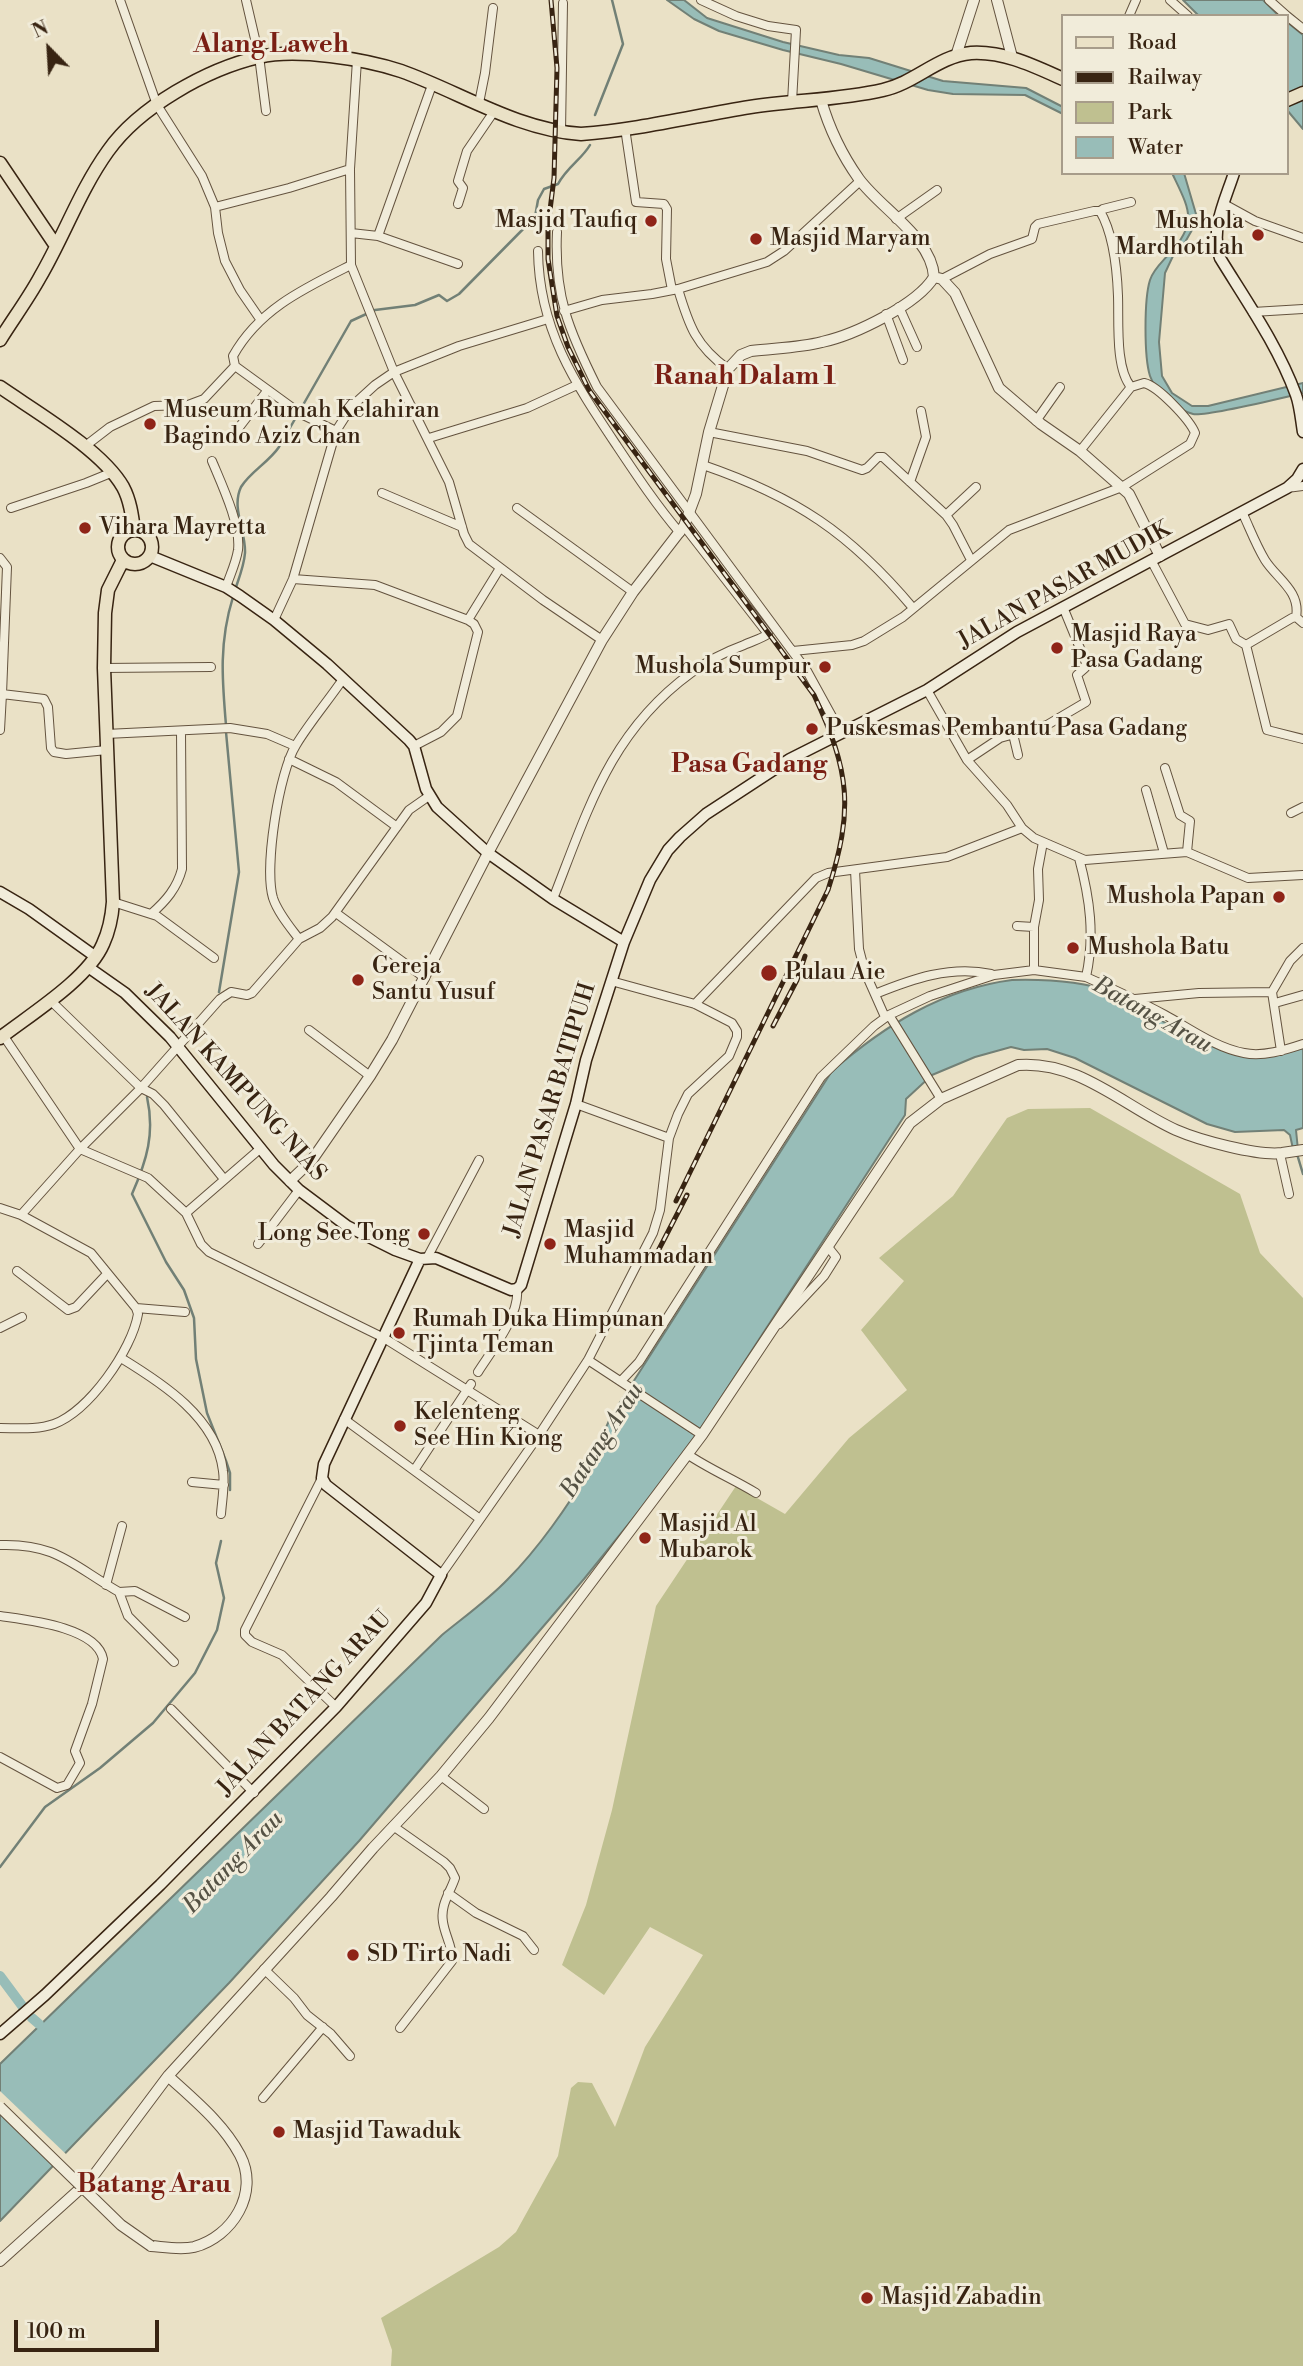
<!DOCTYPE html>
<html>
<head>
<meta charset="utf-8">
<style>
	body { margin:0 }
	#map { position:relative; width:1303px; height:2366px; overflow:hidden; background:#eae1c6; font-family:"Libre Bodoni",serif }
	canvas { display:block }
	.legend { position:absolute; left:1061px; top:14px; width:228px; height:161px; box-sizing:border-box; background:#f1ecda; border:2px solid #a79c8a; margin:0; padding:9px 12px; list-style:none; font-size:21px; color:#382412 }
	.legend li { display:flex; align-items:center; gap:14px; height:35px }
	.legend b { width:35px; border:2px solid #a79c8a }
	.north { position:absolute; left:14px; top:14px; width:70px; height:70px; -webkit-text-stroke:5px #f1ecda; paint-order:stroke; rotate:336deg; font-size:19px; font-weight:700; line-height:28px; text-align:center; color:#382412 }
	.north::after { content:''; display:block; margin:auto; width:24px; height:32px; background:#382412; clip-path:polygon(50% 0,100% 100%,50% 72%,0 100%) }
	.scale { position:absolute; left:14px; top:2320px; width:145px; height:32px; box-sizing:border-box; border:4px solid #382412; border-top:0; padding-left:9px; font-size:21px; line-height:24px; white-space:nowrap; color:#382412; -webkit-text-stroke:5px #f1ecda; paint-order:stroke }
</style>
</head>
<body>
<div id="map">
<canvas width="1303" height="2366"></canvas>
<ul class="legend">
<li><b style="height:9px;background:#eae1c6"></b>Road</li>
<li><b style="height:9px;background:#382412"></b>Railway</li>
<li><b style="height:19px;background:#bfc090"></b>Park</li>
<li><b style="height:19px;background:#98bdb8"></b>Water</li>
</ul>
<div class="north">N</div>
<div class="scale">100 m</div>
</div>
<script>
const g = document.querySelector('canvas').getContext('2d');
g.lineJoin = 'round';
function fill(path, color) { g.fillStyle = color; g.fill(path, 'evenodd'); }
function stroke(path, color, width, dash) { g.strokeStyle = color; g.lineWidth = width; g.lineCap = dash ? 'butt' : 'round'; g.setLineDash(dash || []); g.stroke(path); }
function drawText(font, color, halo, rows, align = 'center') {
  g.font = font + ' "Libre Bodoni",serif'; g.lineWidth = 6; g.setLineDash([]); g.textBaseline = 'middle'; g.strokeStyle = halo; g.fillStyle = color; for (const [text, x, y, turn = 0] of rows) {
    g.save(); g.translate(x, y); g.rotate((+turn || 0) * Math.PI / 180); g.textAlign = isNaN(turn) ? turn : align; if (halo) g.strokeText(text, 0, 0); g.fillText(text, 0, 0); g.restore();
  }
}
fill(new Path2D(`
	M1090 1108 1240 1194 1260 1253 1303 1298V2366H391L392 2350 381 2318 499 2247 516 2232 558 2156 571 2088 578 2082 592 2083 615 2127 645 2047 703 1955 650 1927 604 1995 562 1965 586 1905 612 1810 656 1606 736 1486 785 1514 849 1438 907 1390 861 1330 904 1281 879 1258 953 1196 1007 1118 1028 1109Z`), '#bfc090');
const water = new Path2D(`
	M667 0H684L707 18 783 42 839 55 869 58 943 81 1026 88 1063 107V114L1025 95 953 94 928 90 841 64 783 50 719 31 694 19Z
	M1183 0H1263L1279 16H1199Z
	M1287 22 1303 35V129L1287 110Z
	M1172 173H1184L1196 214 1192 230 1184 244 1173 256 1165 273 1159 342 1162 376 1172 393 1192 406H1208L1303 383V393C1285 397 1205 417 1193 414 1177 410 1155 391 1150 376 1144 357 1144 299 1150 280 1153 270 1162 262 1169 254 1199 222 1189 209 1172 173Z
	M1012 980C1047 979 1081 981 1113 992 1128 998 1142 1009 1155 1017 1203 1045 1248 1065 1303 1048V1128L1296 1130 1298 1150 1293 1149 1290 1135 1284 1130 1235 1132 1207 1124 1075 1058 1047 1049 1024 1050 1011 1047 975 1057 932 1075 906 1099 905 1115 702 1427 657 1489 584 1579 359 1841 229 1983 0 2221V2064L442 1635C464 1617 488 1600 508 1579 537 1550 569 1505 589 1470 599 1452 602 1432 612 1415L832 1071C884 1026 942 989 1012 980Z`);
fill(water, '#98bdb8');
stroke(water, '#728076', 2);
fill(new Path2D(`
	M0 2091 68 2156 57 2168 0 2112Z`), '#eae1c6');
stroke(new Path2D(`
	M595 115 623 44 612 0
	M235 590C239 578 244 566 245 553 246 531 231 508 241 487 250 472 269 462 279 447L351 321 375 310 415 305 439 295 447 301 459 294 535 217 538 200 544 189 558 184C567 167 582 159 590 145
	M226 725C222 679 219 642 233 597
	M219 992 239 872 226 732
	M147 1097C155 1133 147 1160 132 1194L166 1262 184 1290 194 1318 196 1359 207 1413 226 1461 230 1473V1490
	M1297 1154 1303 1174
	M0 1867 45 1807 100 1768 153 1723 195 1673 217 1630 224 1598 216 1563 221 1541`), '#728076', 2.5);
stroke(new Path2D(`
	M0 1976 23 2007
	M32 2018 39 2024`), '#98bdb8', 10);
const minor = new Path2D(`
	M120 0 157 105 202 176 215 207 218 233 225 261 240 290 260 319
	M246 0 259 56 266 111
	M701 0 736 16 768 26 796 30 792 102
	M1170 0 1188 16
	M1269 0 1287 16
	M1129 16 1136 0
	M1287 16 1303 29
	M357 60 350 169 351 265 394 372 449 482 464 534 469 544 543 600 602 640
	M479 103 485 73 493 8
	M625 128 636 202 664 204 667 209 666 259 672 290
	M561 132 563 3
	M458 204 463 188 458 181 467 151 495 110
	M1224 204 1255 221 1303 238
	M215 207 289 188 350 169
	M1100 211 1103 209 1131 202
	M896 219 937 190
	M557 232C554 296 569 331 597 387L807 671 841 733
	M351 233 378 236 458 264
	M378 236 432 85
	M538 251C539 330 575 383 617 446 637 476 657 506 680 533
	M942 279 990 254 1032 239 1035 227 1038 224 1094 211H1100C1114 235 1117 269 1118 296 1119 321 1115 368 1131 387
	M678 289C689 326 696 346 728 369
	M899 307 917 347
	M564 311 602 300 652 294 678 289 767 262 784 251 860 181
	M1253 312 1303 309
	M886 314 903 360
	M235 366 301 414 336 431
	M1036 421 1060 387
	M237 430 267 391
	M709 432 807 451 862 470 867 468 878 457H883L946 515 953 525 971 560
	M429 438 527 408 577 385
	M84 447 110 427 154 406 188 405 204 399 235 366 233 356C259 309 305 288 351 265
	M212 461C222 485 241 525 238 550 236 563 230 575 226 587
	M703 465C796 497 850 533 913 608
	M910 482 926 437 921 411
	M1287 488 1303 486
	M382 493 462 527
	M11 508 86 483 113 472
	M517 508 633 592
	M1243 514C1250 529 1256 545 1265 560 1276 578 1301 591 1296 617
	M946 515 976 487
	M0 558 7 567 2 694 44 699 48 707 51 748 54 752 66 754 107 750
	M1151 560 1185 624 1208 630 1229 624 1236 639 1246 645 1267 730 1303 739
	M293 579 375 585 468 620 474 624 478 632 457 716 441 732 414 746
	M274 620 293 579 336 431 352 406 375 385 394 372 459 346 548 319
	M468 620 500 568
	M1246 645 1292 618 1296 617 1303 623
	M793 651 852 645 864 641 903 617 1009 530 1122 487 1190 444 1195 433C1190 420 1158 386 1144 383L1131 387 1080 451
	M104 668 211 667
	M927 690 967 760 1007 805 1022 828 1034 838 1085 860 1187 852 1248 878 1303 875
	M0 730 2 694
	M106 734 230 728 267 734 295 746
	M1013 734 1018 755
	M289 759 336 782 397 827
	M967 760 1000 738 1047 725 1086 702 1077 675 1085 668 1086 663 1063 607
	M1165 768 1180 815 1190 821 1187 852
	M1146 790 1164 853
	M1291 813 1303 807
	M855 870 859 949 865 972 885 1017
	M553 899C588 810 610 732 691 673 707 661 725 652 744 645 752 641 761 639 768 634L684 526
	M113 902 157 916 214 958
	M336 913 425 978
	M151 914C166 901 177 888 182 869L181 731
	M1017 926 1034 927
	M299 939C290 927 278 913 273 898 264 867 279 772 296 745 310 722 328 701 343 679
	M1034 970V927L1039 900 1038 869 1043 842
	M1086 977C1113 989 1139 1001 1165 1015 1189 1028 1216 1048 1244 1053 1263 1057 1285 1050 1303 1044
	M1272 992 1281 1051
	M875 994C912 979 951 965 991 974
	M1135 999 1199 993 1272 992 1290 961 1303 948
	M50 1000 141 1088 153 1094 164 1105 224 1179
	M1275 1003 1303 995
	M695 1004 816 878 828 873 947 857 1022 828
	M889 1015 941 1099
	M309 1030 370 1076
	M3 1035 80 1149 148 1178 186 1213 201 1244 209 1252 384 1338 539 1435
	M576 1104 669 1138
	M1280 1154 1289 1194
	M0 1208 21 1215 91 1253 136 1308 138 1314C132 1350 89 1411 54 1424 37 1430 18 1428 0 1428
	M186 1213 261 1148
	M21 1215 80 1149 141 1088 220 999 231 992 247 995 252 993 299 939 320 928 332 917 409 810 429 796
	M258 1244 299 1190
	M427 1258 479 1160
	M17 1271 68 1310 76 1307 107 1274
	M136 1308 185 1312
	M779 1324 824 1276 836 1257 828 1247
	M0 1328 22 1317
	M121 1358C162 1383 217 1418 223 1471 225 1485 222 1500 221 1514
	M588 1360 702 1435
	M478 1372C492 1350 520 1315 517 1289
	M621 1381 639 1362 821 1077 874 1026 889 1015 930 996 994 975 1034 970 1086 977C1095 936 1090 899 1079 858
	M344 1419 480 1519
	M687 1454C709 1469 733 1479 756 1493
	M415 1469 471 1384
	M322 1478 245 1630V1635L252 1642 282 1655 336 1707
	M192 1482 224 1485
	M0 1545C57 1543 73 1566 119 1592L135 1591 185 1617
	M441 1575 539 1435 588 1360 653 1233 660 1210 669 1138 678 1114 688 1094 729 1056 737 1037V1031L732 1023 695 1004 611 981
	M106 1585 122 1526
	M119 1592 128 1616 174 1662
	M0 1616C27 1620 97 1627 103 1659L92 1704 75 1751 80 1763 67 1785 57 1788 0 1757
	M171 1709 254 1793
	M441 1776 484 1809
	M393 1826 444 1862 450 1868 455 1878C450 1893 440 1905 443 1922 445 1936 453 1947 452 1961L400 2028
	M448 1893 476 1913 523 1936 534 1950
	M264 1969 294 1998 307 2015 331 2034 350 2056
	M263 2098 323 2027`);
const tertiary = new Path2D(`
	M997 0 1012 57
	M956 56 974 0
	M934 277 942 279 955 293 999 388 1041 424 1080 451 1129 494 1160 556
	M290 1181 312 1160 370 1076 392 1040 488 853 602 640 633 592 684 526 696 494 709 432 728 369 741 355 751 351C775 348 799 348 822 342 854 335 917 305 934 277 932 238 881 209 859 179 842 155 829 128 821 100
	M151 2246C164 2247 181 2250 194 2247 232 2237 260 2193 240 2155 223 2123 194 2100 168 2076
	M0 2261 91 2179 168 2076 331 1897 373 1848 441 1776 489 1718 702 1435 910 1123 941 1099 1018 1065C1078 1060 1125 1107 1176 1130 1199 1140 1257 1156 1282 1153 1289 1152 1296 1151 1303 1150`);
const secondary = new Path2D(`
	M1234 173C1225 201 1210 229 1220 258 1247 302 1278 346 1296 395 1300 406 1301 420 1303 432
	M150 556 226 587 240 596 274 620 327 664 409 740 414 746 426 789 437 807 488 853 553 899 624 942
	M0 892 29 909 96 957
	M88 967 125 993 170 1037 274 1165 299 1190 347 1226 395 1250 420 1259
	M420 1259 436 1258 511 1290 517 1289 521 1285 576 1104 586 1060 624 942 650 880 668 850 680 837 706 814 790 759 927 690 1017 632 1287 488 1297 479 1303 469
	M0 2034 45 1995 160 1885 336 1707 426 1603 441 1575 326 1485 322 1478 324 1464 420 1259`);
const primary = new Path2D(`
	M1287 100 1303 93
	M0 163 56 246
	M0 340C13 319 28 299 40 277 64 236 80 190 108 151 139 107 207 69 259 57 296 48 365 59 401 71 460 92 517 130 581 134 638 130 694 116 750 107 794 100 840 100 883 90 915 83 938 56 971 53 1004 51 1034 66 1063 79
	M0 387C36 412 102 450 123 487 130 500 132 515 134 530
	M118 547a17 17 0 1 1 34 0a17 17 0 1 1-34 0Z
	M0 1038C31 1014 88 979 103 944 109 931 112 916 113 902L104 668 105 613 108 590 123 560`);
stroke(minor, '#64533f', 10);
stroke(tertiary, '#64533f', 12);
stroke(secondary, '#382412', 13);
stroke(primary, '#382412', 15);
stroke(minor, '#f1ecda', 8);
stroke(tertiary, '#f1ecda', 10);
stroke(secondary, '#f1ecda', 10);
stroke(primary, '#eae1c6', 12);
const rail = new Path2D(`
	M551 0 557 68 554 178 548 226V259L557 316 568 347 589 390 814 695C850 772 854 809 828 890L676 1201
	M773 1026 797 980 805 956
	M656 1255 687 1195`);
stroke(rail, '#382412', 5);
stroke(rail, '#f1ecda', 2.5, [8]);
const tertiaryBridge = new Path2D(`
	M0 2107 121 2225 151 2246`);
stroke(tertiaryBridge, '#64533f', 12, []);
stroke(tertiaryBridge, '#f1ecda', 10);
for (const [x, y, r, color] of [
	[651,221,7,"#8f2418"],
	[1258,235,7,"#8f2418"],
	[756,239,7,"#8f2418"],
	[150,424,7,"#8f2418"],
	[85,528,7,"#8f2418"],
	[1057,648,7,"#8f2418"],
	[825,667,7,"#8f2418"],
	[812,729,7,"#8f2418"],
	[1279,897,7,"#8f2418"],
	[1073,948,7,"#8f2418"],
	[769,973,9,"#8f2418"],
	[358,980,7,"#8f2418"],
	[424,1234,7,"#8f2418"],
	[550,1244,7,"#8f2418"],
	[399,1333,7,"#8f2418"],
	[400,1426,7,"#8f2418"],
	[645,1538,7,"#8f2418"],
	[353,1955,7,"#8f2418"],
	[279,2132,7,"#8f2418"],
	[867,2298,7,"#8f2418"]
]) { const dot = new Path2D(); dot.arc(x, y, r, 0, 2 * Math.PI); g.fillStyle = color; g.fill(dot); stroke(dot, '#f1ecda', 2.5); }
drawText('23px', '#382412', '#f1ecda', [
	["Masjid Taufiq",637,221,"right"],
	["Mushola",1244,222,"right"],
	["Mardhotilah",1244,248,"right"],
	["Masjid Maryam",770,239],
	["Museum Rumah Kelahiran",164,411],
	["Bagindo Aziz Chan",164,437],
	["Vihara Mayretta",99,528],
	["Masjid Raya",1071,635],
	["Pasa Gadang",1071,661],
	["Mushola Sumpur",811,667,"right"],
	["Puskesmas Pembantu Pasa Gadang",826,729],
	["Mushola Papan",1265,897,"right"],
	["Mushola Batu",1087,948],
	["Gereja",372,967],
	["Santu Yusuf",372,993],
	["Pulau Aie",785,973],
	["Masjid",564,1231],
	["Muhammadan",564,1257],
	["Long See Tong",410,1234,"right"],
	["Rumah Duka Himpunan",413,1320],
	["Tjinta Teman",413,1346],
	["Kelenteng",414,1413],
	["See Hin Kiong",414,1439],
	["Masjid Al",659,1525],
	["Mubarok",659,1551],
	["SD Tirto Nadi",367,1955],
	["Masjid Tawaduk",293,2132],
	["Masjid Zabadin",881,2298]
], 'left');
drawText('23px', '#382412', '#f1ecda', [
	["JALAN PASAR MUDIK",1065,586,-29],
	["JALAN KAMPUNG NIAS",235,1083,48],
	["JALAN PASAR BATIPUH",551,1110,-73],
	["JALAN BATANG ARAU",305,1704,-47]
]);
drawText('italic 24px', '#555244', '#f1ecda', [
	["Batang Arau",1152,1016,29],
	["Batang Arau",603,1441,-57],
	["Batang Arau",234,1863,-46]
]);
drawText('bold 26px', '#7a1f14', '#f1ecda', [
	["Alang Laweh",271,46],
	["Ranah Dalam 1",745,378],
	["Pasa Gadang",749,766],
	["Batang Arau",154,2186]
]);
</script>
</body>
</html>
